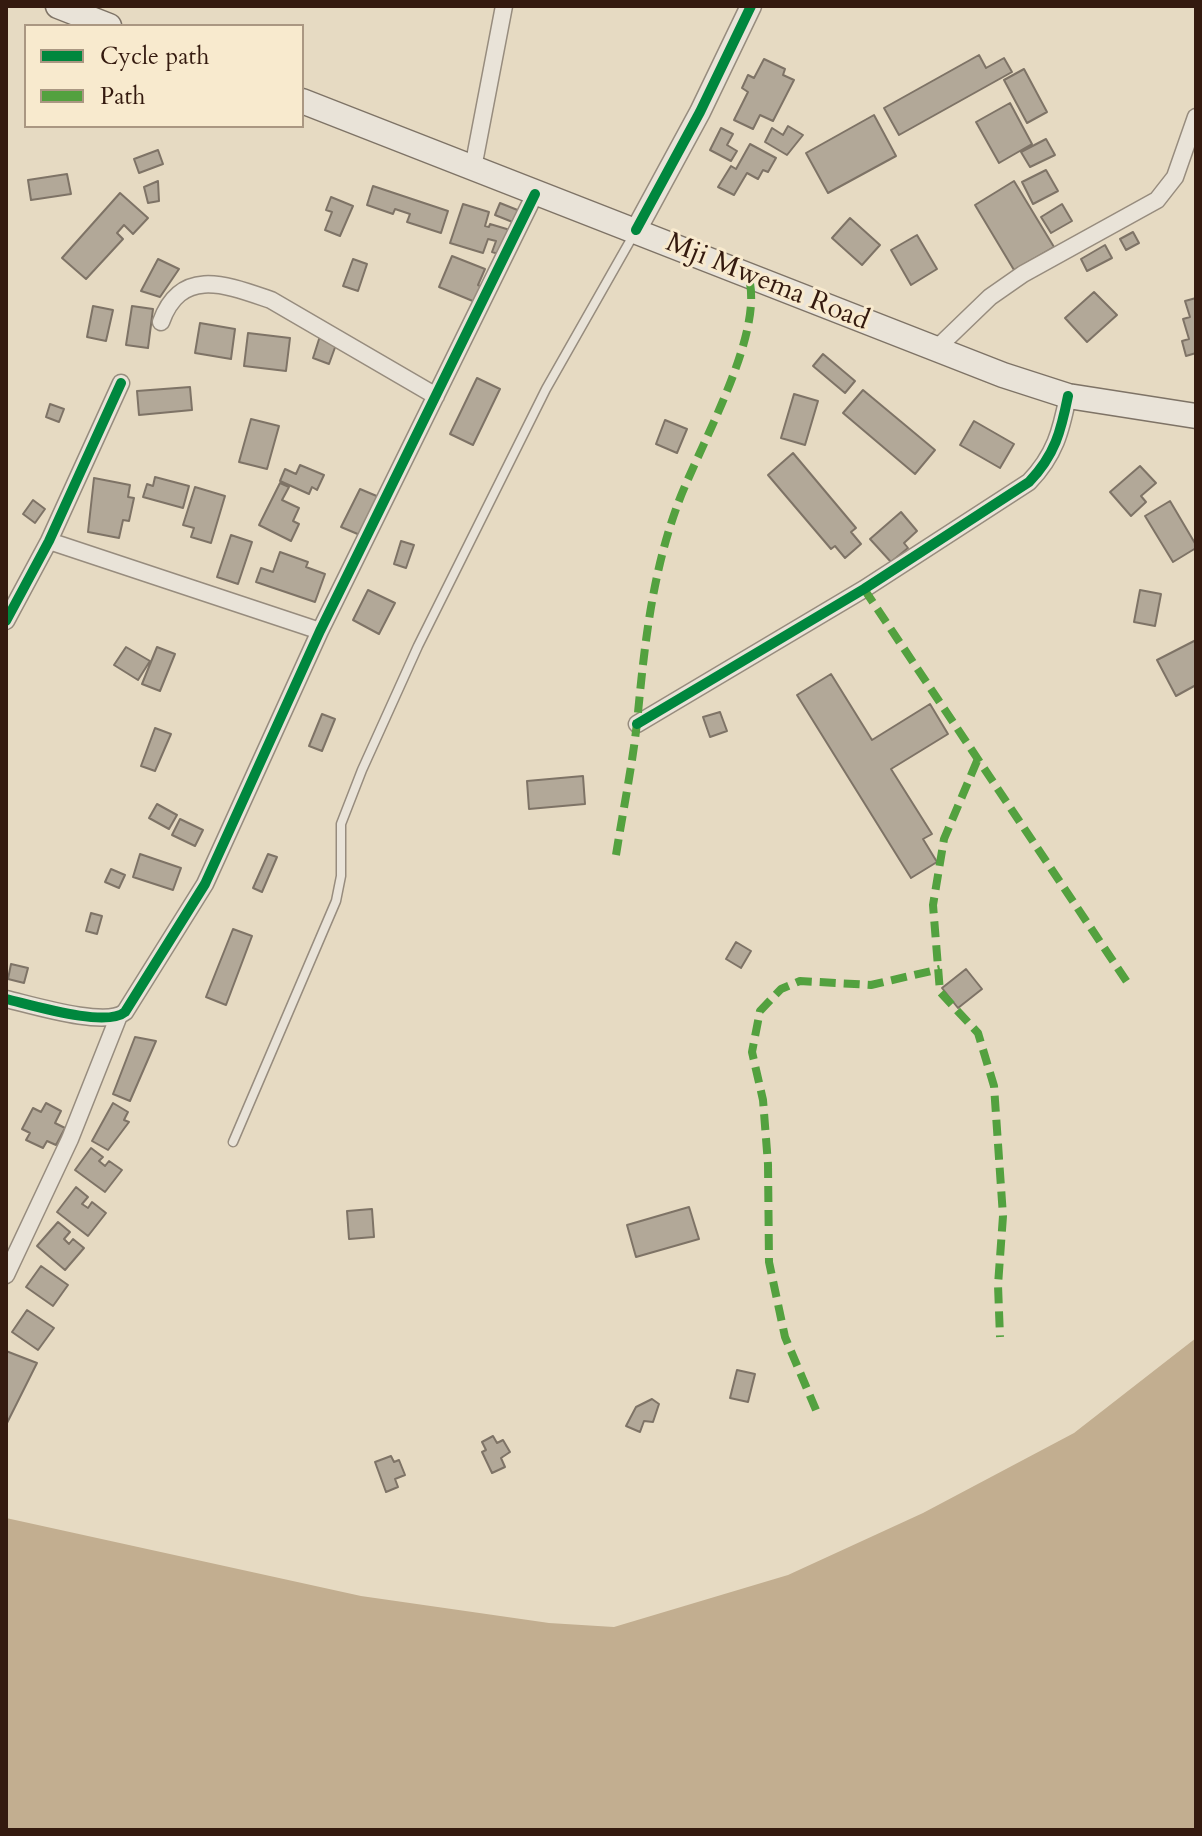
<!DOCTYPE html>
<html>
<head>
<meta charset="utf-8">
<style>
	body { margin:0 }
	#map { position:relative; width:1202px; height:1836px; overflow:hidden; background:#e6dac2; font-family:Cardo,serif }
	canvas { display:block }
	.frame { position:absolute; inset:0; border:8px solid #341a0f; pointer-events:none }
	.legend { position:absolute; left:24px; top:24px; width:280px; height:104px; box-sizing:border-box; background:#f8eace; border:2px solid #aa9782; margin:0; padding:10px 14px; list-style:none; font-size:24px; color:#341a0f }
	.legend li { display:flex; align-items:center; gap:16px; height:40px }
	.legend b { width:40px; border:2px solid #aa9782 }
</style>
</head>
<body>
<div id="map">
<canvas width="1202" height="1836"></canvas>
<div class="frame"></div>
<ul class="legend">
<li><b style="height:10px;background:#00873e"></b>Cycle path</li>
<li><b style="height:10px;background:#53a13f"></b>Path</li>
</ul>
</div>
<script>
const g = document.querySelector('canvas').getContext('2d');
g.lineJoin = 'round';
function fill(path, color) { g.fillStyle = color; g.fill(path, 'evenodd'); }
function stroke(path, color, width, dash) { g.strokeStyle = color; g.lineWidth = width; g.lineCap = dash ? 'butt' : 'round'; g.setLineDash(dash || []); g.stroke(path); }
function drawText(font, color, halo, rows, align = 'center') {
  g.font = font + ' Cardo,serif'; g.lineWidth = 6; g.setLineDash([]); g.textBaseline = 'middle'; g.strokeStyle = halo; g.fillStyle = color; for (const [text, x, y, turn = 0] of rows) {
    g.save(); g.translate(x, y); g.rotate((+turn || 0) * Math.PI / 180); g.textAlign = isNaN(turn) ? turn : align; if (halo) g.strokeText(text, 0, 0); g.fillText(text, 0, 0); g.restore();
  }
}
fill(new Path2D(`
	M1196 1338V1830H6V1518L361 1596 549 1623 614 1627 788 1575 923 1513 1074 1433Z`), '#c2ae90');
const building = new Path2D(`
	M979 55 986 68 1004 58 1012 72 899 135 884 108Z
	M764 59 785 69 783 75 794 80 773 121 760 115 753 129 734 120 748 92 742 88 748 75 754 78Z
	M1024 69 1047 112 1027 123 1004 80Z
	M1010 103 1032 144 999 163 976 122Z
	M874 115 896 156 828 193 806 153Z
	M788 126 803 135 787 155 765 142 772 128 783 135Z
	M721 128 733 134 727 145 737 151 731 161 710 150Z
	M1046 139 1055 155 1030 167 1021 152Z
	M750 144 776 158 768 172 763 170 758 179 747 173 734 195 718 187 731 166 736 169Z
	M158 150 163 164 139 173 134 159Z
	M1046 170 1058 191 1033 204 1022 182Z
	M67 174 71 194 31 200 28 180Z
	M158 181 159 201 148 203 144 187Z
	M1014 181 1054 247 1014 270 975 205Z
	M373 186 448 211 441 233 407 222 410 214 395 209 393 214 367 205Z
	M120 193 148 218 133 234 124 225 117 233 123 239 86 279 62 258Z
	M331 197 353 206 340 236 325 230 332 212 326 210Z
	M500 203 520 211 515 223 495 215Z
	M463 204 489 212 485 226 489 227 490 224 510 230 502 255 492 252 496 241 488 239 483 253 450 243Z
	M1062 204 1072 221 1051 233 1041 217Z
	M850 218 880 245 862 265 832 238Z
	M1133 232 1139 243 1126 250 1120 239Z
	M917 235 937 269 911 285 891 250Z
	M1105 245 1112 258 1087 271 1081 259Z
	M452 256 485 269 478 285 486 289 480 304 439 287Z
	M158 259 179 269 160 297 141 291Z
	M353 259 367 264 358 291 343 286Z
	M1094 292 1117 315 1087 342 1065 318Z
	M1196 298V353L1186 356 1182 341 1189 339 1183 319 1190 317 1185 301Z
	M93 306 113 310 106 341 87 337Z
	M132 306 153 309 148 348 126 345Z
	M200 323 235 329 231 359 195 353Z
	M248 333 290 338 286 371 244 366Z
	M320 336 337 342 329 364 313 358Z
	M823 354 855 381 845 393 813 366Z
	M477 378 500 389 473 445 450 434Z
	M190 387 192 410 139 415 137 391Z
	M863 390 935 450 915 474 843 413Z
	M794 394 818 401 805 445 781 438Z
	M50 404 64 409 59 422 46 417Z
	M251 419 279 426 267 469 239 462Z
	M665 420 687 429 677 453 656 444Z
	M974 421 1014 444 1000 468 960 445Z
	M793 453 856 528 851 532 861 544 845 558 835 546 831 549 768 475Z
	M300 465 324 475 317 490 312 487 309 494 280 481 285 469 296 474Z
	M1140 466 1156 483 1141 496 1146 502 1131 516 1110 492Z
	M155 477 189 486 183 508 143 497 147 484 153 486Z
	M94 478 130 485 128 497 134 498 129 521 123 520 119 538 88 532Z
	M280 483 289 487 282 500 299 508 293 521 299 524 291 541 259 525Z
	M195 487 225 496 211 543 191 537 194 528 183 525Z
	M360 489 379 497 360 535 341 527Z
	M33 500 45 509 35 523 23 514Z
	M1170 501 1196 545V548L1173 562 1145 516Z
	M901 512 917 531 904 543 908 548 891 562 870 539Z
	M231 535 252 542 238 584 217 577Z
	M401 541 414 545 406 568 394 564Z
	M280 552 308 562 306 567 325 574 315 602 256 582 261 568 273 572Z
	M368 590 395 603 379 634 353 620Z
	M1140 590 1161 594 1155 626 1134 622Z
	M1196 640V685L1176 696 1157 660Z
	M126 647 150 661 138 680 114 665Z
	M157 647 175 654 160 691 142 684Z
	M831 674 872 740 930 704 948 734 891 769 932 834 923 839 937 862 911 878 797 695Z
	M720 712 727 731 710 737 703 717Z
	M322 714 335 719 322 751 309 746Z
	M155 728 171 734 155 771 141 766Z
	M583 776 585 804 529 809 527 781Z
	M157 804 177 815 169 829 149 818Z
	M180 819 203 830 195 846 172 835Z
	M140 854 181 868 173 890 133 877Z
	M268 854 277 857 262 892 253 888Z
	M111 869 125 875 119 888 105 882Z
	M91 913 102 916 97 934 86 931Z
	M233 929 252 936 226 1005 206 997Z
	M736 942 751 951 741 968 726 959Z
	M11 964 28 968 24 983 8 979Z
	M966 969 982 989 958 1008 942 988Z
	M135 1037 156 1041 130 1101 113 1094Z
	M46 1103 61 1111 55 1123 65 1128 56 1145 47 1141 43 1148 26 1140 30 1133 22 1129 33 1108 41 1112Z
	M113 1103 128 1112 124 1120 129 1122 108 1150 92 1141Z
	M91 1148 103 1157 99 1161 105 1166 109 1161 122 1170 105 1192 75 1170Z
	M76 1187 88 1197 82 1204 88 1208 92 1202 106 1213 88 1236 57 1212Z
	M689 1207 699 1239 636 1257 627 1225Z
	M372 1209 374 1237 349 1239 347 1211Z
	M58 1222 70 1232 64 1239 69 1244 73 1239 84 1248 65 1270 37 1246Z
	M41 1266 68 1285 53 1306 26 1287Z
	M27 1310 54 1328 38 1350 12 1332Z
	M6 1351 37 1363 6 1425Z
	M737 1370 755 1374 748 1402 730 1398Z
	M652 1399 659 1404 653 1422 644 1421 640 1432 626 1426 636 1407Z
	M493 1436 497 1443 503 1440 510 1452 501 1458 505 1467 492 1473 482 1452 486 1450 482 1442Z
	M391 1456 394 1462 399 1460 405 1475 395 1479 398 1487 386 1492 375 1462Z`);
fill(building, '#b2a898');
stroke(building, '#7e7366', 2);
const service = new Path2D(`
	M233 1142 336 901 341 876V824L362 770 418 646 546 389 634 234`);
const minor = new Path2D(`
	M473 168 504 6
	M161 322C181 266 227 285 271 300L436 396
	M935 350 990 297 1023 274 1157 200 1175 177 1196 117
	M49 541 320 631
	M6 621 49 541 121 383
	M637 724 864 589 1029 482C1055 455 1061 431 1068 396
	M6 999C32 1005 106 1028 125 1012L205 884 320 631 535 194
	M6 1275 70 1139 118 1018`);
const tertiary = new Path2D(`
	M636 230 700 112 751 6`);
const secondary = new Path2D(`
	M58 6 109 26
	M302 101 1003 375 1068 396 1196 416`);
stroke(service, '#978c7e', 11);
stroke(minor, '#978c7e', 19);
stroke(tertiary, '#978c7e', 23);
stroke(secondary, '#7e7366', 27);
stroke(service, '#e9e3d8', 8);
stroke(minor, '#e9e3d8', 16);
stroke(tertiary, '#e9e3d8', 20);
stroke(secondary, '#e9e3d8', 24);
stroke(new Path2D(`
	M864 589 1129 985
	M977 761 944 839 933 905 940 992 978 1033 994 1086 1003 1216 998 1285 1000 1337
	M616 855C623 811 632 767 637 723 644 650 651 579 676 509 696 451 767 333 748 275
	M816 1410 785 1337 769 1262 768 1164 763 1100 752 1052 760 1011 781 989 800 981 871 985 940 969`), '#53a13f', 8, [16, 8]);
stroke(new Path2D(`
	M636 230 700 112 751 6
	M6 621 49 541 121 383
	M637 724 864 589 1029 482C1055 455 1061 431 1068 396
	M6 999C32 1005 106 1028 125 1012L205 884 320 631 535 194`), '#00873e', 10);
drawText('28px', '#341a0f', '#f8eace', [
	["Mji Mwema Road",767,283,22]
]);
</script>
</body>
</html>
